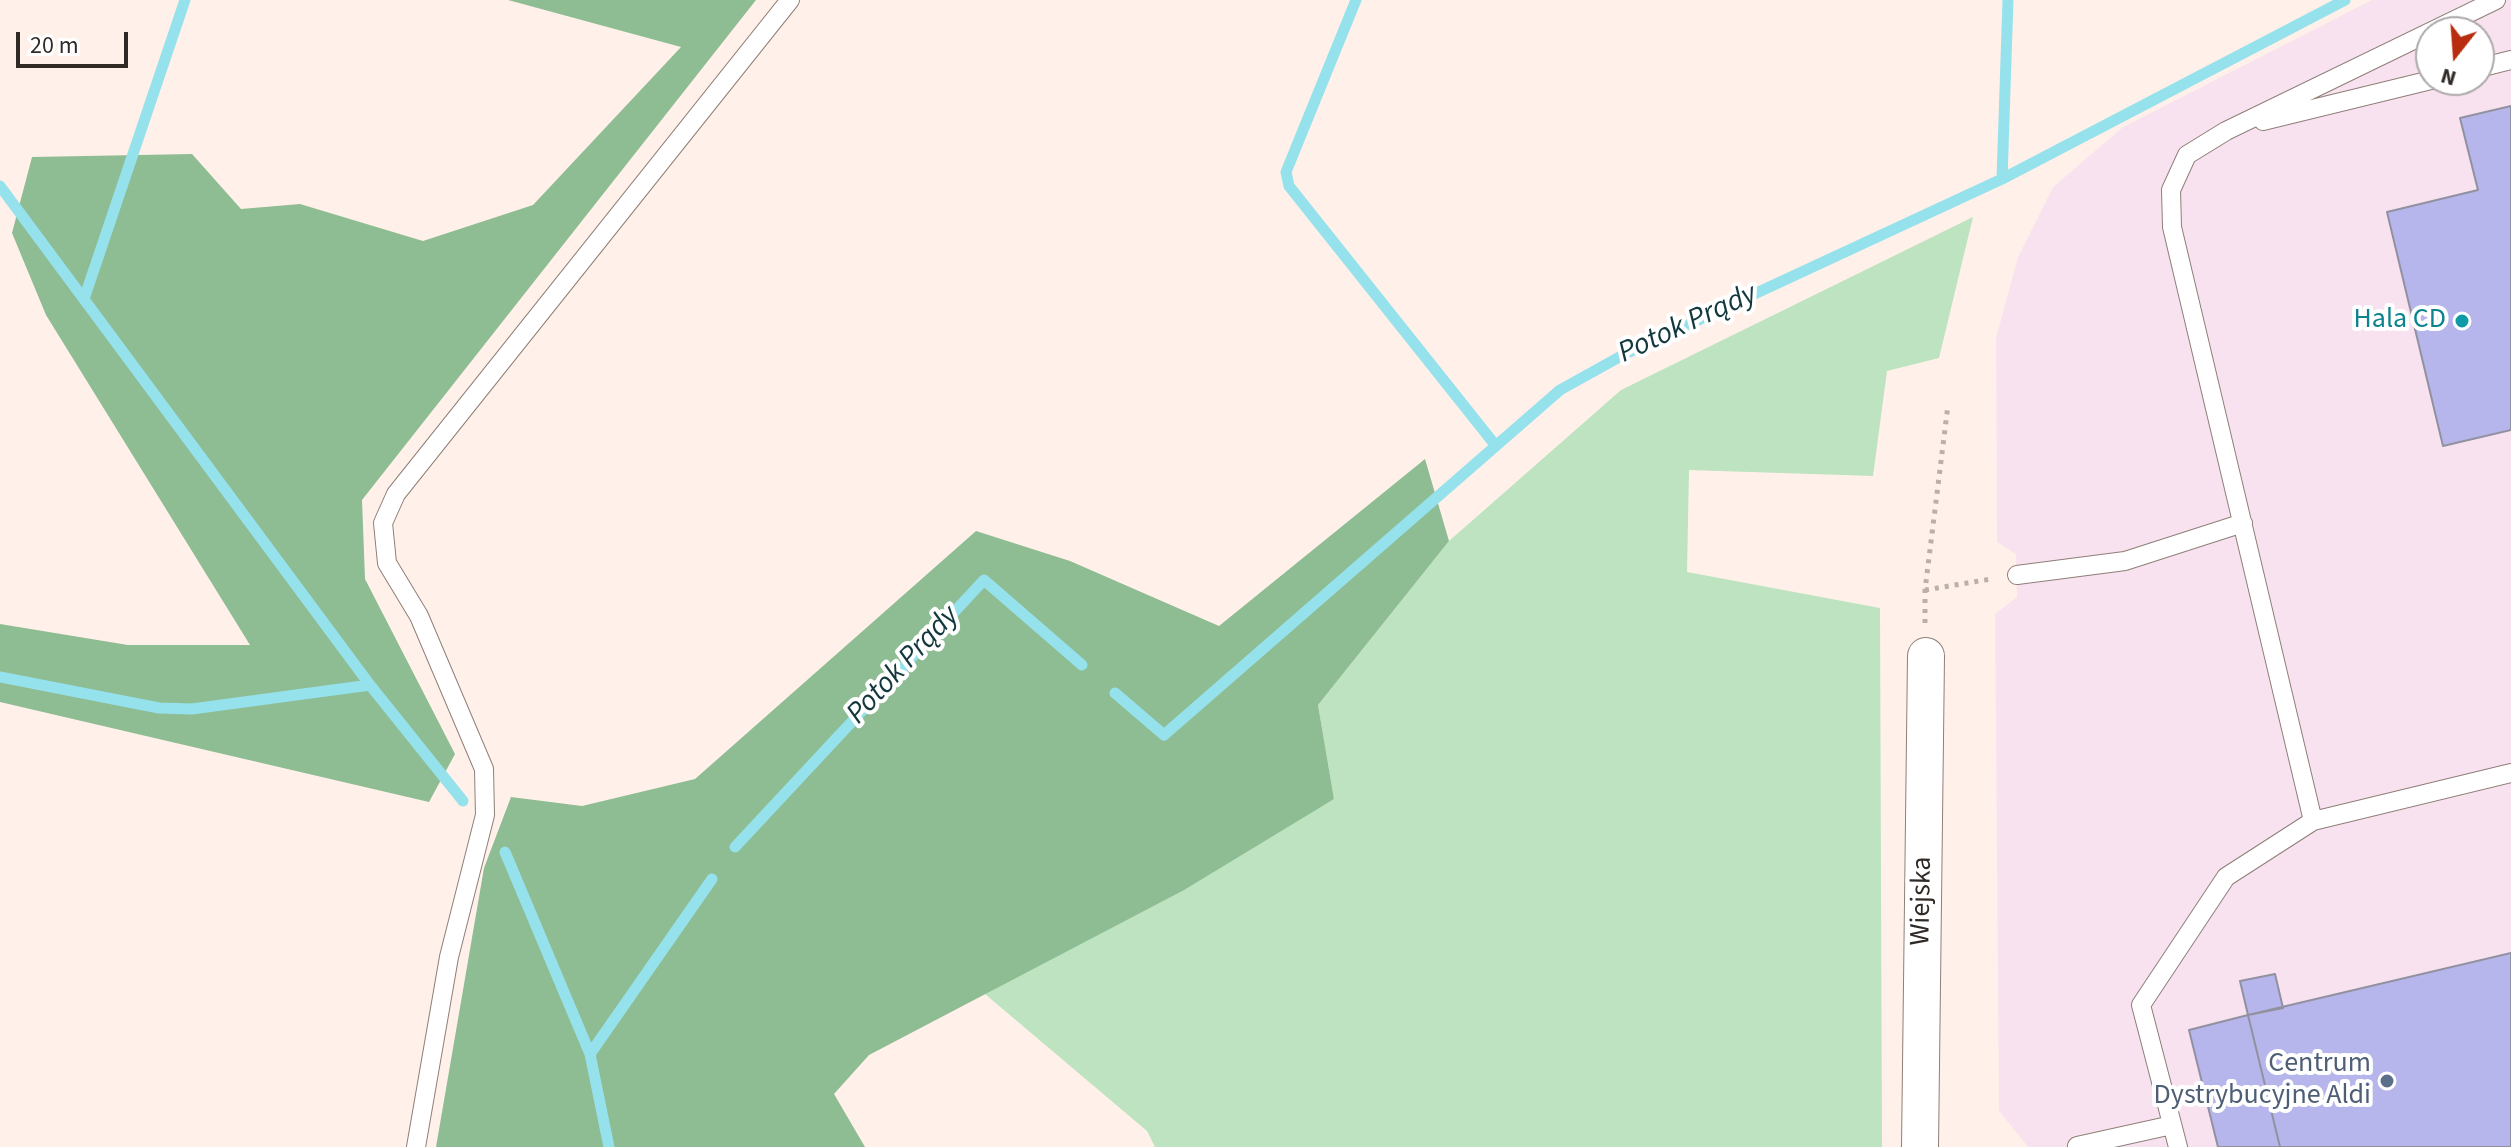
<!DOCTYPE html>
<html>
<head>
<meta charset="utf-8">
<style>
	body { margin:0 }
	#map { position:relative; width:2511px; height:1147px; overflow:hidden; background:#fff1e9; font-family:"Source Sans 3",sans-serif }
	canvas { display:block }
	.north { position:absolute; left:2415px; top:16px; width:80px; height:80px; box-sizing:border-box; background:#fff; border:2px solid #acaaa9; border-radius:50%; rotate:197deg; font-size:22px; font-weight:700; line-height:32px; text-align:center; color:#302a27 }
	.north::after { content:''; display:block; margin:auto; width:28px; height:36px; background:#b82d0f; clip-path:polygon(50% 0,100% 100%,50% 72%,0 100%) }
	.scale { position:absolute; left:16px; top:32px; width:112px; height:36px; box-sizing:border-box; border:4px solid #302a27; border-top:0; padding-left:10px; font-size:24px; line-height:28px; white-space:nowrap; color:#302a27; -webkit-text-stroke:6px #fff; paint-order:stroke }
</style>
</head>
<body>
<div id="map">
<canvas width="2511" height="1147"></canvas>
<div class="north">N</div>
<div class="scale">20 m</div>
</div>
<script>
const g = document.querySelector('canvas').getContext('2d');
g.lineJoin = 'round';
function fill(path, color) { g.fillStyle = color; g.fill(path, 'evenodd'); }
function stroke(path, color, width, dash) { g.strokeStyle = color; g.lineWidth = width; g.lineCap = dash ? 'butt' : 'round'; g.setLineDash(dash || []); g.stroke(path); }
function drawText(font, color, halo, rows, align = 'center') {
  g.font = font + ' "Source Sans 3",sans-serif'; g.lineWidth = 8; g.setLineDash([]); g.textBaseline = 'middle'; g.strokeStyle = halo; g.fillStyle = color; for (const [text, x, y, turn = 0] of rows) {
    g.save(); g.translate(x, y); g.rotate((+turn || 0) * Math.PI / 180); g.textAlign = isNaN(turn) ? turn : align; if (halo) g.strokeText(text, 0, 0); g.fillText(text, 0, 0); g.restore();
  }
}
fill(new Path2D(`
	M2372 0H2511V1147H2028L1999 1111 1995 614 2017 597 2016 554 1997 542 1996 338 2018 257 2053 187 2123 127ZM2431 32H2479V80H2431Z`), '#f9e2f0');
fill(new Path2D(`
	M1973 217 1939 358 1887 371 1873 476 1689 470 1687 572 1880 608 1882 1147H1155L1147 1131 985 994 1334 799 1318 705 1449 541 1621 390Z`), '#bde3c0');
fill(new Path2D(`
	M508 0H756L362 500 365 579 455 754 429 802 0 702V624L128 645H250L46 315 12 233 32 157 192 154 241 209 300 204 423 241 533 205 681 47Z
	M1425 459 1449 541 1318 705 1334 799 1184 890 869 1055 834 1094 865 1147H436L484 868 511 797 582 806 695 779 976 531 1070 561 1219 626Z`), '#8ebc93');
stroke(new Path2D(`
	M1356 0 1286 172 1289 186 1496 446
	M2002 179 2008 0
	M0 186 370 685
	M84 299 185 0
	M0 677 159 708 192 709 370 685 463 801
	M1115 693 1164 735 1560 390 1623 355 2002 179 2345 0
	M735 847 984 580 1082 665
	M505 852 590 1054
	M609 1147 590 1054 712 879`), '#96e2ec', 11);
const building = new Path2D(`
	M2511 106V430L2443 446 2387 212 2478 190 2460 118Z
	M2511 953V1147H2280L2248 1015Z
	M2275 974 2283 1008 2248 1015 2240 981Z
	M2248 1015 2280 1147H2218L2189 1030Z`);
fill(building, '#b7b6ec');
stroke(building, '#9191a0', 2);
const lane = new Path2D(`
	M2479 68 2511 60
	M2263 121 2431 80
	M2017 575 2125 561 2243 523
	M2313 821 2511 773
	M2077 1146 2172 1125
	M416 1147 449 957 485 815 484 769 419 616 387 563 383 523 396 494 790 0
	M2178 1147 2141 1005 2226 877 2313 821 2172 227 2171 190 2187 155 2226 131 2496 0`);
const street = new Path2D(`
	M1920 1147 1926 656`);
stroke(lane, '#8e7f77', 20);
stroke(street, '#8e7f77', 38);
stroke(new Path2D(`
	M1925 590 1991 579
	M1925 623V590L1948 405`), '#bbb0a9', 5, [4, 6]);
stroke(lane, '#fff', 18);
stroke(street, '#fff', 36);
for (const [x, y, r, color] of [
	[2462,321,8,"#0f9aa8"],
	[2387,1081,8,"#5c6f8a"]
]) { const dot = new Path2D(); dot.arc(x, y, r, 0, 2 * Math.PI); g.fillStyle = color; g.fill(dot); stroke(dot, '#fff', 3); }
drawText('28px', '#0d838f', '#fff', [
	["Hala CD",2446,321]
], 'right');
drawText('28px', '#302a27', '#fff', [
	["Wiejska",1923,901,-89]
]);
drawText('28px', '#4e5e75', '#fff', [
	["Centrum",2371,1065],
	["Dystrybucyjne Aldi",2371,1097]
], 'right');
drawText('italic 30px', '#12373c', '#fff', [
	["Potok Prądy",1688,325,-25],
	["Potok Prądy",904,666,-47]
]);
</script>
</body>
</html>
